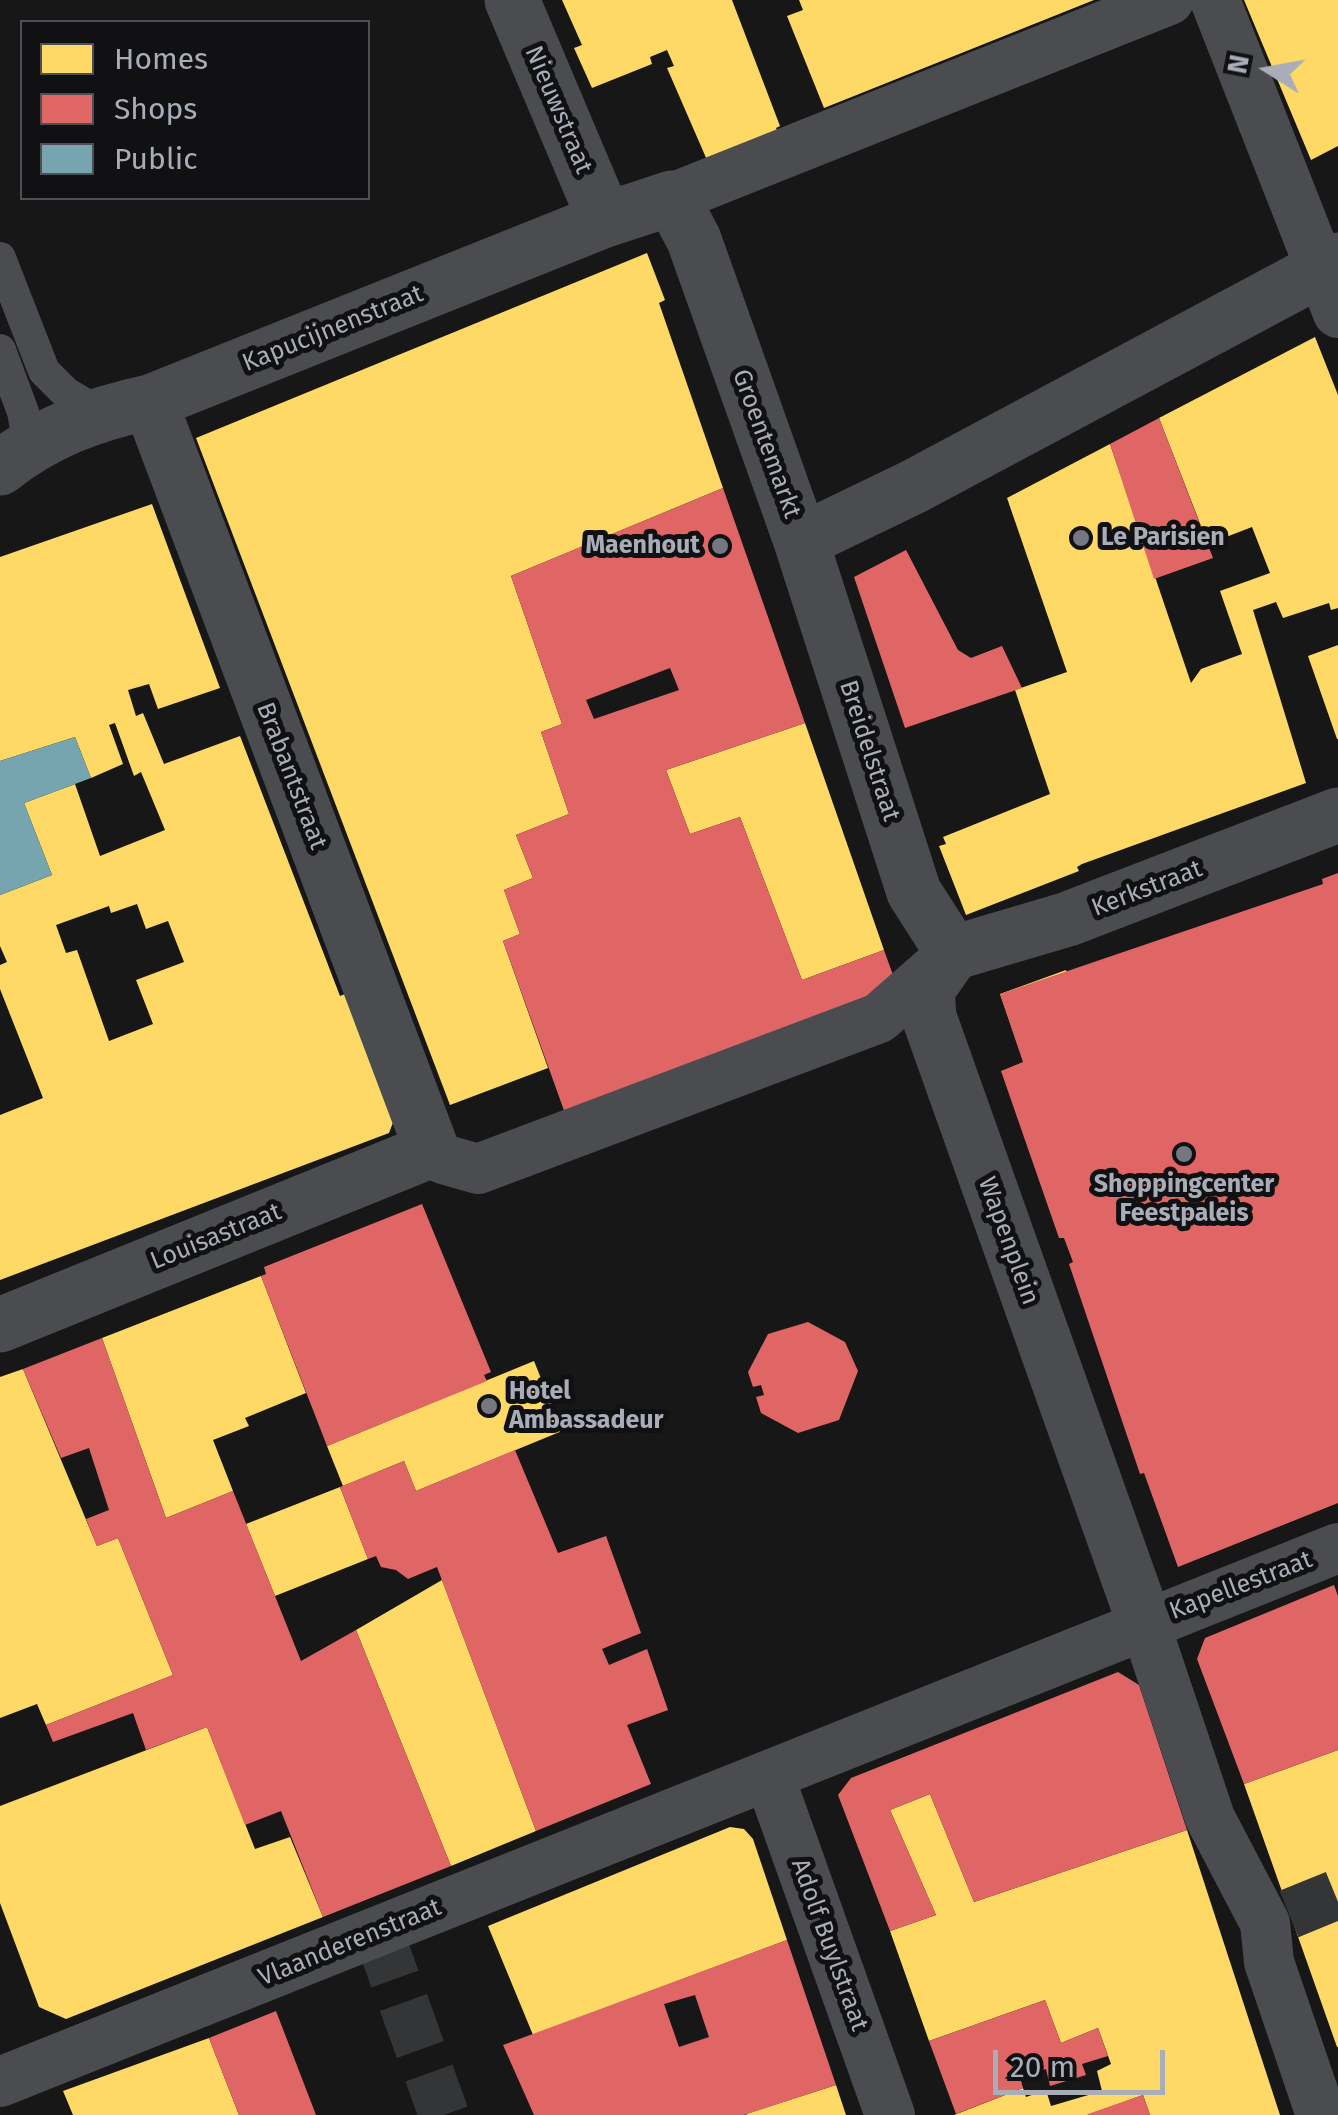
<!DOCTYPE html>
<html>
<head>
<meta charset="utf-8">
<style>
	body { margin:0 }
	#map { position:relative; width:1338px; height:2115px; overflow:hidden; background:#171717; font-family:"Fira Sans",sans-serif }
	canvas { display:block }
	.legend { position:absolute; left:20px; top:20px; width:350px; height:180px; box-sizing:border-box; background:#111113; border:2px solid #4d4f55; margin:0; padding:12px 18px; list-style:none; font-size:30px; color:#a8adb8 }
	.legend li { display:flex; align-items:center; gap:20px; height:50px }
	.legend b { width:50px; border:2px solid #4d4f55 }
	.north { position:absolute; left:1218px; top:20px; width:100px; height:100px; -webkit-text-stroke:8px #111113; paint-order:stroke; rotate:281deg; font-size:28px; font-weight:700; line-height:40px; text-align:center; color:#a8adb8 }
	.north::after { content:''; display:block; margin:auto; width:35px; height:45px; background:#a8adb8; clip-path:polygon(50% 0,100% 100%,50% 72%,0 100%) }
	.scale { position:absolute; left:993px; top:2050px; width:172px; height:45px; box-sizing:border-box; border:5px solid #a8adb8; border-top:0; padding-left:12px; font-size:30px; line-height:35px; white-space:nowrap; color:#a8adb8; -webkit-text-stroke:8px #111113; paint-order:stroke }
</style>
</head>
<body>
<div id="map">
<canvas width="1338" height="2115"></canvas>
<ul class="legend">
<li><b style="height:28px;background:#ffd966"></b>Homes</li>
<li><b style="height:28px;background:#e06666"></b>Shops</li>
<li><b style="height:28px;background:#76a5af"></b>Public</li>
</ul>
<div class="north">N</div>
<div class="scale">20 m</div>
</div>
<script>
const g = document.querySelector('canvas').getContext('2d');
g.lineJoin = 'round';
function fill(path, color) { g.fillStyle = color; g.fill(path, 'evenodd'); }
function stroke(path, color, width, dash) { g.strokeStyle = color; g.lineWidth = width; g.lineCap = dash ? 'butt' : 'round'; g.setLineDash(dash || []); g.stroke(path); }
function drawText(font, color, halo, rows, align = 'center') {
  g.font = font + ' "Fira Sans",sans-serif'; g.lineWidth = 10; g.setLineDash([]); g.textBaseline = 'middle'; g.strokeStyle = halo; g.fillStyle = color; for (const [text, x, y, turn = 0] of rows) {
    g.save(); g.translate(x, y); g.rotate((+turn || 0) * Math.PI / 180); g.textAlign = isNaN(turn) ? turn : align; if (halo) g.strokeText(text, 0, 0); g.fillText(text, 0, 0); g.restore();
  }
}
fill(new Path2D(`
	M562 0H732L780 126 776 128 779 134 707 160 667 68 674 66 667 50 650 57 652 64 592 88 574 48 582 45Z
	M799 0H1094L824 108 787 16 803 10Z
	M1244 0H1338V146L1311 160Z
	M647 253 665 300 659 303 723 488 511 576 562 724 541 732 569 814 516 835 533 878 504 890 520 934 503 941 548 1068 450 1105 196 438Z
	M1315 337 1338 395V608L1331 610 1329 603 1283 618 1276 602 1253 610 1306 783 1082 864 1077 867 1079 871 966 915 939 846 946 844 943 837 1050 794 1015 690 1067 672 1007 498 1110 444 1191 683 1201 669 1242 654 1220 591 1270 573 1252 527 1208 544 1159 418Z
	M152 504 220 688 158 709 149 684 128 690 136 716 143 713 164 764 240 736 340 996 345 994 394 1120 389 1133 0 1280V1115L43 1098 0 989V965L7 962 0 946V895L52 875 24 803 75 784 100 856 165 830 141 772 134 776 115 723 109 725 123 764 91 778 75 737 0 761V557ZM137 904 146 929 168 921 184 962 136 980 153 1024 109 1041 77 950 66 953 56 925 109 906 111 913Z
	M1338 645V739H1337L1308 656Z
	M805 723 884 950 802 980 740 817 690 834 666 770Z
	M1066 970 1090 1040 1024 1063 1000 994Z
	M261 1276 306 1393 245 1418 249 1426 213 1440 233 1491 166 1518 102 1338Z
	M534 1361 562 1431 416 1491 404 1461 343 1486 327 1446Z
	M23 1369 97 1546 118 1538 173 1675 46 1725 37 1704 0 1718V1377Z
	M340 1487 368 1559 275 1596 246 1524Z
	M442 1580 536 1831 451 1866 356 1630Z
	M207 1727 255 1849 290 1837 323 1917 66 2019 39 2007 0 1903V1806Z
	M1338 1750V2047H1337L1244 1784Z
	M930 1794 974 1902 1187 1830 1280 2115H1150L1143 2095 1087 2115H954L1023 2088 1026 2097 1046 2090 1051 2106 1102 2091 1097 2071 1111 2064 1098 2028 1061 2043 1045 2000 929 2041 890 1931 936 1915 890 1810Z
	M730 1827 744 1829 753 1839 787 1940 533 2035 488 1926Z
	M209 2038 239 2115H73L63 2091Z
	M836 2085 846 2115H747L746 2114Z`), '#ffd966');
fill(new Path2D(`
	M1159 418 1213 558 1154 579 1110 444Z
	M723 488 805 723 666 770 690 834 740 817 802 980 884 950 898 989 566 1116 503 941 520 934 504 890 533 878 516 835 569 814 541 732 562 724 511 576ZM670 668 679 690 594 719 586 700Z
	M906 550 958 650 971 658 1002 646 1022 688 905 728 854 577Z
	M1338 873V1503L1178 1567 1144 1473 1140 1474 1069 1264 1073 1262 1064 1238H1059L1001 1071 1023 1062 1000 994 1323 884 1322 879Z
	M422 1204 491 1372 484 1375 487 1381 327 1446 261 1276 266 1274 264 1267Z
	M808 1322 845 1342 858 1371 839 1420 798 1433 761 1413 756 1397 764 1395 761 1385 753 1387 748 1372 768 1334Z
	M102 1338 166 1518 233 1491 301 1661 356 1630 451 1866 323 1917 281 1811 245 1825 207 1727 146 1750 133 1713 53 1742 46 1725 173 1675 118 1538 97 1546 86 1519 109 1510 89 1448 61 1458 23 1369Z
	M515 1450 558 1553 606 1536 641 1633 602 1649 609 1665 647 1649 668 1710 627 1725 651 1784 536 1831 437 1567 408 1579 396 1570 381 1567 376 1556 368 1559 340 1487 404 1461 416 1491Z
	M1334 1585 1338 1596V1750L1244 1784 1197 1659 1205 1638Z
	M1118 1672 1139 1685 1187 1830 974 1902 930 1794 890 1810 936 1915 890 1931 838 1795 851 1778Z
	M787 1940 836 2085 744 2115H534L503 2045ZM695 1995 709 2037 679 2047 664 2004Z
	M1045 2000 1061 2043 1098 2028 1108 2056 1082 2064 1086 2075 1050 2086 1046 2069 1020 2077 1023 2088 956 2114 929 2041Z
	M276 2011 316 2115H239L209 2038Z
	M1143 2095 1150 2115H1089L1088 2114Z`), '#e06666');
fill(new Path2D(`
	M75 737 91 778 24 803 52 875 0 895V761Z`), '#76a5af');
stroke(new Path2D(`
	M1289 1914 1338 1894
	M378 1932 444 2115`), '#343537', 50, [50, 25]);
stroke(new Path2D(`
	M0 258 44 371 66 393 100 413
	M0 350 23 412 29 445`), '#4b4c50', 32);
stroke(new Path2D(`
	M1215 0 1338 313
	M672 198 1169 0
	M432 1150 443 1159 478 1169 879 1018 952 954
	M1145 1624 1210 1818 1265 1923 1269 1962 1321 2115
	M769 1776 890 2115
	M0 2082 1338 1548`), '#4b4c50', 50);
stroke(new Path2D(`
	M512 0 605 220
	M0 468C45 432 94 414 150 402L605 220 672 198 694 240 801 541 914 892 953 953
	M801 541 913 487 1338 260
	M953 953 927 990 929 1017 1145 1624
	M953 953 1068 919 1338 815
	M0 1325 432 1150 150 402`), '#4b4c50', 55);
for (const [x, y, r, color] of [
	[1081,538,10,"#757880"],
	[720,546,10,"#757880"],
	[1184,1154,10,"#757880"],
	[489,1406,10,"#757880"]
]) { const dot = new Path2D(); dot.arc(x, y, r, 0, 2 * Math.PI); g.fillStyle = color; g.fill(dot); stroke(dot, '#111113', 4); }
drawText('25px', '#a8adb8', '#111113', [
	["Nieuwstraat",558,110,67],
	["Kapucijnenstraat",333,329,-22],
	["Groentemarkt",766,444,70],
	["Breidelstraat",869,751,72],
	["Brabantstraat",291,776,69],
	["Kerkstraat",1147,889,-21],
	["Louisastraat",216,1237,-22],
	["Wapenplein",1008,1241,70],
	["Kapellestraat",1241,1586,-21],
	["Vlaanderenstraat",350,1943,-22],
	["Adolf Buylstraat",829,1945,70]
]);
drawText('bold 25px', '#a8adb8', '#111113', [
	["Le Parisien",1101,538],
	["Maenhout",700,546,"right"],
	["Shoppingcenter",1184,1185,"center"],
	["Feestpaleis",1184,1214,"center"],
	["Hotel",509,1392],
	["Ambassadeur",509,1421]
], 'left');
</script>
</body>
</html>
